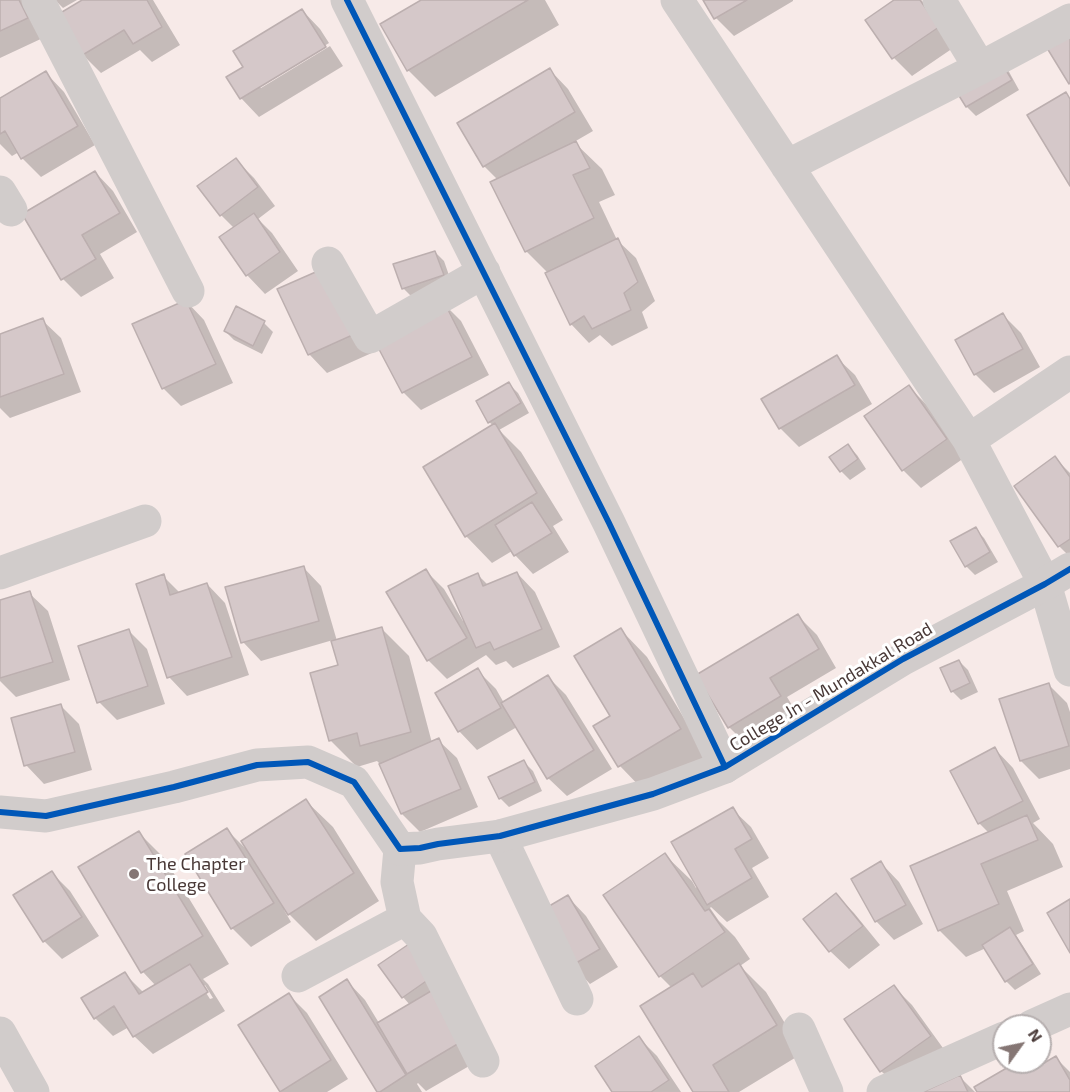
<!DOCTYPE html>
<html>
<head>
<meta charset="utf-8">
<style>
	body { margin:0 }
	#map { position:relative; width:1070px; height:1092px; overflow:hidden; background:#f7eae8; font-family:"Exo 2",sans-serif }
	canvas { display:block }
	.north { position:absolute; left:992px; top:1014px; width:60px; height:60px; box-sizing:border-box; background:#fff; border:2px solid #b6afaf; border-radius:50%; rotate:57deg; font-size:16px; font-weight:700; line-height:24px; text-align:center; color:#483836 }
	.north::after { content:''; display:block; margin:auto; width:21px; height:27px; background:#857674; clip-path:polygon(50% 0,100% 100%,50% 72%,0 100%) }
</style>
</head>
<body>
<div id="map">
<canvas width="1070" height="1092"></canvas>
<div class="north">N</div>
</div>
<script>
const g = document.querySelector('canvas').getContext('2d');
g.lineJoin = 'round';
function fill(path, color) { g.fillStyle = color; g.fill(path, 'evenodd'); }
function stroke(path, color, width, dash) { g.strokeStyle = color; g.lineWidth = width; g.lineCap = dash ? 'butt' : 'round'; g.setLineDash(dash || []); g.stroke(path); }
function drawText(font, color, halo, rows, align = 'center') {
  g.font = font + ' "Exo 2",sans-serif'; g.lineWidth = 6; g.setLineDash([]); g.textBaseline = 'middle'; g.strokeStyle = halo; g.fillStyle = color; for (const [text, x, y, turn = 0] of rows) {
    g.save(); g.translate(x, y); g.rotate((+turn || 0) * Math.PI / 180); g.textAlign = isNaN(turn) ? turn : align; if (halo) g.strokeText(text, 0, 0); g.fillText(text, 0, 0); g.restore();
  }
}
fill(new Path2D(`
	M0 0H27L45 37 0 58Z
	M55 0H77L63 8Z
	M85 0H153L180 45 152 62 140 50 101 73 83 55Z
	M424 0H545L559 25 435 97 408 70Z
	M705 0H793V1L734 36 716 18Z
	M897 0H921L929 8 956 46 912 76 894 58 868 20Z
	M302 10 320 29 329 43 259 86 261 88 330 46 343 66 259 117 241 98 245 67Z
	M550 70 568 89 593 131 574 142 602 169 615 195 599 202 617 240 636 258 655 301 642 312 648 328 612 346 600 335 589 343 571 324 547 274 548 273 526 251 498 180 484 166Z
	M1008 70 1019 90 976 116 967 107Z
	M46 73 64 92 95 145 41 177 23 159 19 152 12 156 0 144V100Z
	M236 160 254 178 275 206 258 219 272 233 298 271 265 294 247 275 234 228 221 215Z
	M95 172 113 191 137 232 100 254 114 278 81 297 63 279Z
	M435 252 444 261 452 284 412 297 403 288Z
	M326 269 374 352 327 373 309 354Z
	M186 301 204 320 233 383 181 406 163 388Z
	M442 302 461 321 489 375 421 410 403 392Z
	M1003 315 1021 333 1040 367 994 393 975 374Z
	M42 320 61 338 81 392 10 418 0 408V335Z
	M264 323 273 332 262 354 234 340 225 331Z
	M836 357 855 375 872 404 799 447 780 428Z
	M509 384 518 393 529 413 499 430 521 452 563 520 553 526 569 552 533 574 515 555 512 551 492 563 466 536 494 426 489 422Z
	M909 387 927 405 964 458 921 488 903 470Z
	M848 446 857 455 866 469 850 480 841 471Z
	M1055 458 1070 473V557L1059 546 1016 486Z
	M975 529 984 538 998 562 975 575 966 566Z
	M303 567 321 586 337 641 382 629 409 656 432 743 438 740 457 758 478 807 420 832 402 814 381 765 377 761 357 767 330 740 340 666 333 640 261 661 243 642Z
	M426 571 444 589 463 621 465 620 477 574 489 586 517 573 535 592 560 647 513 668 506 661 496 665 486 655 447 679 428 660 388 592Z
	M163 576 180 593 207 584 225 603 249 675 187 696 169 677Z
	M29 593 48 611 70 680 16 697 0 681V602Z
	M798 616 817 635 836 668 787 697 798 715 747 745 729 727Z
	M621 630 647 657 707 756 646 793 620 766 612 716Z
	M129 631 147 649 165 704 117 720 99 702Z
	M959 661 968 670 978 692 961 700 952 691Z
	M477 670 496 689 504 703 548 677 566 695 612 769 567 796 548 778 517 727 477 750 459 731Z
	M1049 685 1067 703 1070 712V769L1039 779 1021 761Z
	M61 706 79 724 92 770 44 784 26 765Z
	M995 749 1013 768 1040 819 1033 823 1053 844 1063 867 1007 891 1024 931 1016 935 1041 974 1015 990 1006 981 986 948 966 957 939 930 989 833 979 823Z
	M524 762 533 771 542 791 509 807 500 798 490 778Z
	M306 801 333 827 379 901 316 941 285 910H284L291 922 251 947 233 929 187 855 227 830 248 851Z
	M732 809 751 827 769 858 752 868 769 897 727 922 711 907 710 908 719 921 735 937 750 959 740 966 766 992 803 1053 739 1092H695L672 988 660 976 665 855 692 881 696 888 698 886Z
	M138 832 165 859 229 964 203 979 208 984 225 1011 153 1054 134 1036 129 1027 113 1036 95 1018 125 974 143 992 156 986 143 972 80 868ZM201 985H205L213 998 210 999Z
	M881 863 899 882 923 924 894 940 876 921Z
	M52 873 70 891 99 936 62 959 44 941Z
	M836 895 854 913 880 945 849 969 830 951Z
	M568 897 586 916 618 967 590 984 572 965Z
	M409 946 483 1058 426 1091 418 1083 417 1084 422 1092H379L347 981 365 1000 379 1023 410 1005 403 997 380 965Z
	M894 987 912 1005 948 1055 900 1089 881 1071 846 1020Z
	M289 995 307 1013 348 1079 327 1092H282L240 1026Z
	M639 1038 657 1056 681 1092H614Z
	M1056 1058 1070 1072V1092H979L1020 1062H1027L1035 1070Z
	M960 1077 975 1092H926Z`), '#0003');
const building = new Path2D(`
	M0 0H19L28 18 0 31Z
	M82 0H147L162 27 133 44 124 30 81 56 57 15Z
	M421 0H528L407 71 380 24Z
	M703 0H747L714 19Z
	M894 0H920L939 27 892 59 865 20Z
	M302 9 326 47 240 99 226 77 243 67 233 51Z
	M1070 34V83L1069 84 1047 48Z
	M999 59 1012 80 966 107 953 86Z
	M550 68 575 112 483 167 457 123Z
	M46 71 78 126 21 159 5 131 0 134V98Z
	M1066 92 1070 99V186L1027 115Z
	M576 141 590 168 573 175 594 218 525 252 490 182Z
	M236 158 258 187 220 216 197 186Z
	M95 171 120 213 82 235 96 259 61 280 22 214Z
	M254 213 280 252 246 276 219 237Z
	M618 238 638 282 624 293 631 310 592 329 584 316 570 325 545 273Z
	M435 251 444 275 402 289 393 264Z
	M327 267 357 333 308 355 277 289Z
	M186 300 216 364 162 389 132 324Z
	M443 300 472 357 402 393 372 336Z
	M236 306 265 321 253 346 224 331Z
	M1003 313 1023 349 974 375 955 340Z
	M43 318 64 374 0 397V334Z
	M837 355 855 385 779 429 761 399Z
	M509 382 521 403 488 423 476 401Z
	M909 385 947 439 902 471 864 416Z
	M495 423 537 493 465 537 423 467Z
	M848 444 858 459 840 472 829 457Z
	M1055 456 1070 477V539L1058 547 1014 486Z
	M532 502 552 533 514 556 495 525Z
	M976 527 990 552 965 567 950 541Z
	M304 566 319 621 241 643 225 587Z
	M426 569 467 638 427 661 386 592Z
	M517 572 542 629 494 650 490 642 476 648 448 586 478 573 483 586Z
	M164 574 170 595 207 583 232 657 167 678 136 584Z
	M30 591 53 662 0 678V600Z
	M798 614 819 649 770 678 781 696 728 728 696 675Z
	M382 627 411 732 360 746 357 733 329 741 310 673 338 665 331 641Z
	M621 628 681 729 618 767 593 726 610 716 574 656Z
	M129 629 148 686 97 703 78 646Z
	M959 660 970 683 951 692 940 668Z
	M478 668 501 708 458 732 435 693Z
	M548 675 594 750 547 779 501 703Z
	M1049 683 1069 746 1020 761 999 699Z
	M61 704 75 752 24 766 11 718Z
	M439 738 461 789 401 814 379 764Z
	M995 747 1023 801 978 824 950 771Z
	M524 760 535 782 499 799 488 777Z
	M306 799 354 873 288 915 241 841Z
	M733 807 752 839 735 849 752 878 707 905 671 842Z
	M1027 815 1038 840 981 864 999 904 938 931 910 866Z
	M227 828 274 903 231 929 185 854Z
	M139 831 203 936 141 973 78 867Z
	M665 853 705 911 709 909 725 932 659 977 603 895Z
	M881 861 906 905 875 922 851 879Z
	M52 871 82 917 43 942 13 895Z
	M836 893 863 926 829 952 803 919Z
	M568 895 600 949 571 966 539 912Z
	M1070 899V953L1047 913Z
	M1010 927 1033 964 1005 982 982 945Z
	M409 944 432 977 402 998 378 965Z
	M739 963 777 1025 713 1065 729 1092H693L640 1006 693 973 702 987Z
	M190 964 208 992 133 1037 114 1006 94 1019 81 998 125 972 139 994Z
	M347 979 406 1075 380 1092H377L319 997Z
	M894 985 931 1036 880 1072 844 1019Z
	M436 988 466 1039 407 1074 377 1023Z
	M289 993 331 1060 280 1092 238 1025Z
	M639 1036 669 1080 651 1092H612L595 1066Z
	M1056 1056 1070 1080V1092H977L974 1087 1017 1062H1027L1032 1070Z
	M960 1075 968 1092H923Z`);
fill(building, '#d5c8c9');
stroke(building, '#bcafaf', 1.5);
stroke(new Path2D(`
	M38 0 188 291
	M347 0 609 523 725 767
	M677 0 969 440 1045 584 1070 670
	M939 0 980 68
	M787 166 980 68 1070 20
	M0 192 11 210
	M328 263 370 337 484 272
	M969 440 1070 372
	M0 573 145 521
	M500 836 577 999
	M400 849 397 882 405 919 421 936 483 1061
	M298 976 405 919
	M1032 1026 1070 1009
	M799 1029 827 1092
	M0 1033 33 1092
	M883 1092 1004 1038`), '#d1cccb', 33);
stroke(new Path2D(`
	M0 812 46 816 174 787 257 765 308 762 354 782 400 849 420 848 438 844 500 836 653 794 725 767 903 659 1045 584 1070 569`), '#d1cccb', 33);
stroke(new Path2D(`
	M347 0 609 523 725 767
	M0 812 46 816 174 787 257 765 308 762 354 782 400 849 420 848 438 844 500 836 653 794 725 767 903 659 1045 584 1070 569`), '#0057b8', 6);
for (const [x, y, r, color] of [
	[134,874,6,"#857674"]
]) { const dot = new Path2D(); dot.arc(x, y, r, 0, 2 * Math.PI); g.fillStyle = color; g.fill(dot); stroke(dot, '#fff', 2); }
drawText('18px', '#483836', '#fff', [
	["College Jn - Mundakkal Road",831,687,-31]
]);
drawText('18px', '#483836', '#fff', [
	["The Chapter",146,864],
	["College",146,885]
], 'left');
</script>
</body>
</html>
